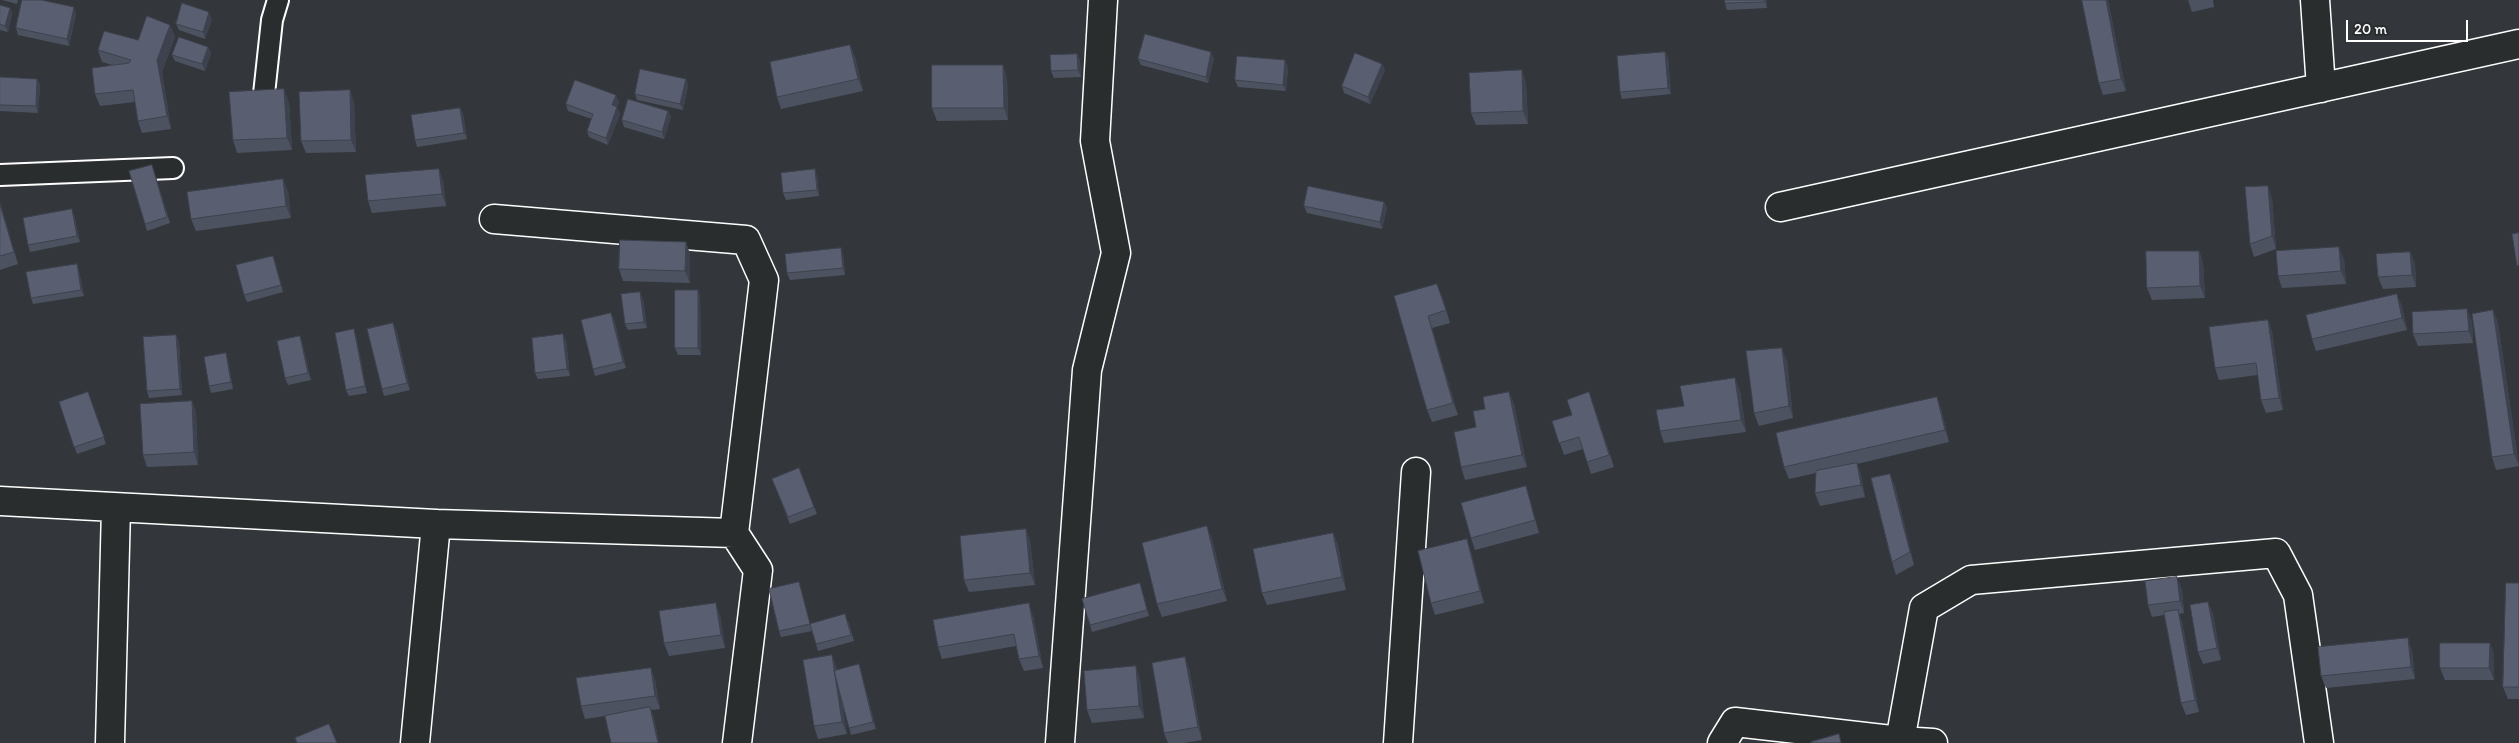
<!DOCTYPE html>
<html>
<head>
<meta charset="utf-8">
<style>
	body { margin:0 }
	#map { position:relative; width:2519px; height:743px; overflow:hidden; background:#33373b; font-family:Itim,sans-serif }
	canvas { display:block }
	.scale { position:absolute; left:2346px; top:20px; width:122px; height:22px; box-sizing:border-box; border:2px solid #fff; border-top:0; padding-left:6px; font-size:15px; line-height:18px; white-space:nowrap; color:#fff; -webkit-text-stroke:4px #2a2d2e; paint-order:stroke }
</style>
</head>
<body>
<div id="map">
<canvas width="2519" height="743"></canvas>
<div class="scale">20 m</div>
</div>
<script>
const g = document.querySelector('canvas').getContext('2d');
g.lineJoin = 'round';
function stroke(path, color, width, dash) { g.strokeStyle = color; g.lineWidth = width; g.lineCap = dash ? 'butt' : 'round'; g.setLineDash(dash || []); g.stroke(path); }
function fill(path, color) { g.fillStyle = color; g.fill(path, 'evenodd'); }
const lane = new Path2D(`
	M264 94 272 20 278 0
	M0 175 173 168`);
const street = new Path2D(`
	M2315 0 2321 88
	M1780 207 2519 44
	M494 219 746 240 764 280 734 533 758 570 737 743
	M0 501 436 524 734 533
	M1900 741 1924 608 1971 580 2276 553 2298 595 2319 743
	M110 743 116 508
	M415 743 436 524
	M1398 743 1416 472
	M1722 743 1735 722 1900 741 1933 743`);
const secondary = new Path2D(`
	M1060 743 1087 370 1116 253 1095 141 1103 0`);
stroke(lane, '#fff', 24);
stroke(street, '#fff', 31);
stroke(secondary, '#fff', 31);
stroke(lane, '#2a2d2e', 20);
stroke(street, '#2a2d2e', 28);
stroke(secondary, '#2a2d2e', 28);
fill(new Path2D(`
	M2 0H18L17 4Z
	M1725 0H1767V8L1727 10 1725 3Z
	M2082 0H2108L2126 91 2103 95 2099 83Z
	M2188 0H2213L2214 7 2192 12Z
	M0 5 10 8 12 14 8 32 0 30Z
	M76 14 69 46 18 35 16 28Z
	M212 19 205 39 179 30 176 24Z
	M170 25 175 37 162 72 171 129 142 133 138 121 135 102 100 106 95 94 112 65 102 62 98 50 138 40Z
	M850 45 855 57 863 91 781 109 777 97Z
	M208 47 211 53 205 71 175 61 172 55Z
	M1665 52 1668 58 1671 94 1622 99 1620 92Z
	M1077 54 1080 61 1081 77 1054 78 1051 71Z
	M1214 58 1208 83 1141 65 1138 59Z
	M1382 64 1385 70 1370 104 1344 93 1342 86Z
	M1288 67 1286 91 1238 87 1235 80Z
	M0 77 37 79 40 85 38 113 0 111Z
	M1007 78 1008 120 937 121 932 108Z
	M686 79 688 86 683 110 637 100 635 94Z
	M1526 83 1528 124 1476 125 1471 113Z
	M289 102 292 150 237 153 233 140Z
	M354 102 356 152 306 153 301 141Z
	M619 102 617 107 620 114 608 145 589 137 587 131 592 119 568 111 566 104Z
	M460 108 463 114 467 139 417 147 415 140Z
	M668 111 671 117 664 139 624 127 622 120Z
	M154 171 170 223 147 231 145 224Z
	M817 176 819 196 786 200 783 193Z
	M443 181 446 206 372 213 368 201Z
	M288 191 291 218 196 231 191 219Z
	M2272 198 2276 249 2254 257 2250 244Z
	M0 202 18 264 0 270Z
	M1384 202 1387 208 1382 229 1307 213 1304 206Z
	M74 215 80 242 30 252 28 245Z
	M686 242 690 255V283L623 281 619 269Z
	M2199 251 2203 263 2205 298 2152 300 2147 288Z
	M2410 252 2415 264 2416 287 2383 289 2378 277Z
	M843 254 845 275 790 280 787 273Z
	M2344 259 2346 284 2282 288 2278 276Z
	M275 262 283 292 247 302 244 295Z
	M77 264 79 271 84 296 33 304 31 298Z
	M698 290 700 296 701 355H678L675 348Z
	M1394 296H1442L1450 323 1432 328 1458 415 1432 422 1427 410Z
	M643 299 647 328 628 330 625 324Z
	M2402 306 2407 330 2316 351 2312 339Z
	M2493 310 2498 323 2519 466 2496 470 2492 457Z
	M614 319 626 368 595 376 593 369Z
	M2268 320 2272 332 2283 410 2266 413 2261 400 2258 375 2219 380 2215 368Z
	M2472 321 2473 343 2418 346 2413 334Z
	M396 329 410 390 384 396 382 389Z
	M563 334 566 341 570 376 538 379 535 373Z
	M176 335 179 342 182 395 149 398 147 391Z
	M300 336 302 342 311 380 288 385 285 378Z
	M356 336 367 393 349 396 346 390Z
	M228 360 233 389 211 393 209 386Z
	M1787 361 1793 418 1759 426 1754 413Z
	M1740 390 1746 432 1664 443 1660 431 1684 406Z
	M88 392 106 444 77 454 59 402Z
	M1509 392 1514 404 1527 467 1465 480 1461 467 1476 427 1485 409Z
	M1589 392 1614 467 1591 474 1583 449 1564 455 1552 421 1572 415Z
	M1937 397 1941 409 1949 442 1857 464 1861 475 1865 497 1820 506 1815 493 1816 473 1789 479 1784 467Z
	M192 401 196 413 198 465 147 467 143 455Z
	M799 468 817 514 790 524 772 479Z
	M1890 474 1895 486 1914 565 1896 575 1892 562Z
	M1530 499 1539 533 1475 550 1471 538Z
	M1026 529 1030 541 1035 585 969 592 964 580Z
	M1333 533 1338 545 1346 590 1267 605 1262 593Z
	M1212 539 1227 601 1162 617 1157 604Z
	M1471 552 1484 603 1435 615 1431 603Z
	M1140 583 1149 616 1092 632 1090 625Z
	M2519 583V699H2508L2503 687Z
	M801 589 810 624 848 621 854 641 818 651 812 631 781 637 779 631Z
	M2182 589 2184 613 2179 614 2182 622 2199 712 2186 715 2181 703 2164 615 2152 617 2148 605Z
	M2208 602 2213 614 2221 660 2203 664 2198 652Z
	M720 615 725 648 669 656 664 643Z
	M1033 616 1043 668 1024 671 1019 659 1016 646 942 659 938 647Z
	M2490 643 2494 655V680H2445L2440 668Z
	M2412 651 2415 679 2326 688 2321 676Z
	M832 655 837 670 861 671 876 729 851 735 841 696 847 734 818 739 814 726Z
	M1189 669 1202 740 1184 743H1168L1164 733Z
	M1140 679 1144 718 1092 723 1087 710Z
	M655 680 660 709 651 710 654 719 659 743H611L605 716 585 719 581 706Z`), '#4d5260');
fill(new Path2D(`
	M1765 0H1767V8L1765 2Z
	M2106 0H2108L2126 91 2121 79Z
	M74 7 76 14 69 46 67 39Z
	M10 8 12 14 8 32 5 26Z
	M209 12 212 19 205 39 203 32Z
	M170 25 175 37 162 72 171 129 167 116 157 60Z
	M850 45 855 57 863 91 858 79Z
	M208 47 211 53 205 71 202 64Z
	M1211 52 1214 58 1208 83 1206 77Z
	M1665 52 1668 58 1671 94 1668 88Z
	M1077 54 1080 61 1081 77 1078 70Z
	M1285 60 1288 67 1286 91 1283 85Z
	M1382 64 1385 70 1370 104 1368 97Z
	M1003 65 1007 78 1008 120 1004 108Z
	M1522 70 1526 83 1528 124 1523 111Z
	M37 79 40 85 38 113 36 106Z
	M686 79 688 86 683 110 680 104Z
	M284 89 289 102 292 150 287 138Z
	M350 90 354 102 356 152 351 140Z
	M616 95 619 102 615 112 612 105Z
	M617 107 620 114 608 145 606 138Z
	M460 108 463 114 467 139 464 133Z
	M668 111 671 117 664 139 662 132Z
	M439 169 443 181 446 206 442 194Z
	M815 169 817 176 819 196 817 190Z
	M283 179 288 191 291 218 286 206Z
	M2268 186 2272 198 2276 249 2272 236Z
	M0 202 18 264 14 252 0 205Z
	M1384 202 1387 208 1382 229 1380 222Z
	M72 209 74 215 80 242 77 236Z
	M686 242 690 255V283L685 271Z
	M2339 247 2344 259 2346 284 2341 271Z
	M841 248 843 254 845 275 843 268Z
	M2199 251 2203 263 2205 298 2200 286Z
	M2410 252 2415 264 2416 287 2412 275Z
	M77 264 79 271 84 296 81 290Z
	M1437 284 1442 296 1450 323 1446 310Z
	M698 290 700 296 701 355 698 348Z
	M640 292 643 299 647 328 644 322Z
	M2397 294 2402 306 2407 330 2402 318Z
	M2467 309 2472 321 2473 343 2469 331Z
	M2493 310 2498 323 2519 466 2514 454Z
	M611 313 614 319 626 368 623 362Z
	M1428 316 1432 328 1458 415 1453 403Z
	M2268 320 2272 332 2283 410 2279 398Z
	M393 323 396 329 410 390 407 383Z
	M354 329 356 336 367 393 365 386Z
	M563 334 566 341 570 376 567 369Z
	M176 335 179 342 182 395 180 389Z
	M300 336 302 342 311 380 308 373Z
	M1782 348 1787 361 1793 418 1789 406Z
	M226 353 228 360 233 389 231 382Z
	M1735 378 1740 390 1746 432 1741 420Z
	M1509 392 1514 404 1527 467 1522 455Z
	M1937 397 1941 409 1949 442 1945 430Z
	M192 401 196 413 198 465 194 452Z
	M1857 463 1861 475 1865 497 1861 485Z
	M1890 474 1895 486 1914 565 1910 552Z
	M1526 486 1530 499 1539 533 1535 520Z
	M1207 526 1212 539 1227 601 1222 589Z
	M1026 529 1030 541 1035 585 1030 573Z
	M1333 533 1338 545 1346 590 1342 577Z
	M1467 539 1471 552 1484 603 1480 591Z
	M2177 577 2182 589 2184 613 2180 601Z
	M2208 602 2213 614 2221 660 2217 648Z
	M716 603 720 615 725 648 721 635Z
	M1029 603 1033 616 1043 668 1039 656Z
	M2178 610 2182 622 2199 712 2195 700Z
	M2408 638 2412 651 2415 679 2411 667Z
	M2490 643 2494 655V680L2489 668Z
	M832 655 836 668 847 734 842 722Z
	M1185 657 1189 669 1202 740 1198 727Z
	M859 664 861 671 876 729 873 722Z
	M1136 666 1140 679 1144 718 1139 706Z
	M651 668 655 680 660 709 655 696Z
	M650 707 654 719 659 743H658Z`), '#3e424e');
const building = new Path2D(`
	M22 0H41L74 7 67 39 16 28Z
	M1725 0H1765V2L1725 3Z
	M2082 0H2106L2121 79 2099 83Z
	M182 3 209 12 203 32 176 24Z
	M0 5 10 8 5 26 0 24Z
	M147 16 170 25 157 60 167 116 138 121 133 90 95 94 92 68 129 63 131 60 98 50 104 31 138 40Z
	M1145 34 1211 52 1206 77 1138 59Z
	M179 37 208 47 202 64 172 55Z
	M850 45 858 79 777 97 770 62Z
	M1665 52 1668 88 1620 92 1617 56Z
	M1355 53 1382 64 1368 97 1342 86Z
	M1077 54 1078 70 1051 71 1050 55Z
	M1237 56 1285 60 1283 85 1235 80Z
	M932 65H1003L1004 108H932Z
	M640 69 686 79 680 104 635 94Z
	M1522 70 1523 111 1471 113 1469 73Z
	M0 77 37 79 36 106 0 105Z
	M575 80 616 95 612 105 617 107 606 138 587 131 593 114 566 104Z
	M284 89 287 138 233 140 229 92Z
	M350 90 351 140 301 141 299 92Z
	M628 99 668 111 662 132 622 120Z
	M460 108 464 133 415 140 411 115Z
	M152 165 167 217 145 224 129 171Z
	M439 169 442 194 368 201 365 175Z
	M815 169 817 190 783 193 781 173Z
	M283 179 286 206 191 219 187 192Z
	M1308 186 1384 202 1380 222 1304 206Z
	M2268 186 2272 236 2250 244 2245 187Z
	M0 205 14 252 0 256Z
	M72 209 77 236 28 245 23 218Z
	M2519 233V265L2517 266 2512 234Z
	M620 240 686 242 685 271 619 269Z
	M2339 247 2341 271 2278 276 2276 251Z
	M841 248 843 268 787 273 785 254Z
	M2146 251H2199L2200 286 2147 288Z
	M2410 252 2412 275 2378 277 2376 254Z
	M273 256 281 285 244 295 236 265Z
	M77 264 81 290 31 298 26 272Z
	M1437 284 1446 310 1428 316 1453 403 1427 410 1394 296Z
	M675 290H698V348H675Z
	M640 292 644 322 625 324 621 294Z
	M2397 294 2402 318 2312 339 2306 315Z
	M2467 309 2469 331 2413 334 2412 312Z
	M2493 310 2514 454 2492 457 2472 314Z
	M611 313 623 362 593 369 581 320Z
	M2268 320 2279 398 2261 400 2256 363 2215 368 2209 327Z
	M393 323 407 383 382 389 367 329Z
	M354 329 365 386 346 390 335 333Z
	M563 334 567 369 535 373 532 338Z
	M176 335 180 389 147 391 143 337Z
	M300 336 308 373 285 378 277 341Z
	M1782 348 1789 406 1754 413 1746 351Z
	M226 353 231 382 209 386 204 357Z
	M1735 378 1741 420 1660 431 1656 410 1684 406 1680 386Z
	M88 392 104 437 74 447 59 402Z
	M1509 392 1522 455 1461 467 1454 432 1476 427 1473 411 1485 409 1483 397Z
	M1589 392 1609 455 1587 462 1579 437 1559 443 1552 421 1572 415 1567 400Z
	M1937 397 1945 430 1784 467 1776 433Z
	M192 401 194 452 143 455 140 404Z
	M1857 463 1861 485 1815 493 1816 471Z
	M799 468 814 507 788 517 772 479Z
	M1890 474 1910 552 1892 562 1871 478Z
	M1526 486 1535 520 1471 538 1461 503Z
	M1207 526 1222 589 1157 604 1142 543Z
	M1026 529 1030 573 964 580 960 536Z
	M1333 533 1342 577 1262 593 1253 549Z
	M1467 539 1480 591 1431 603 1418 551Z
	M2177 577 2180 601 2148 605 2145 581Z
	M799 582 810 624 779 631 769 589Z
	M1140 583 1147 610 1090 625 1082 599Z
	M2506 583H2519V687H2503Z
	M2208 602 2217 648 2198 652 2190 605Z
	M716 603 721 635 664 643 659 611Z
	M1029 603 1039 656 1019 659 1014 634 938 647 933 620Z
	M2178 610 2195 700 2181 703 2164 612Z
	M845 614 851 635 816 644 810 624Z
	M2408 638 2411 667 2321 676 2318 647Z
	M2440 643H2490L2489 668H2440Z
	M832 655 842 722 814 726 803 660Z
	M1185 657 1198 727 1164 733 1152 663Z
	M859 664 873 722 849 728 834 671Z
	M1136 666 1139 706 1087 710 1084 671Z
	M651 668 655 696 581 706 576 678Z
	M650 707 658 743H611L605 716Z
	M329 724 337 743H297L295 738Z
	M1839 734 1841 743H1811V742Z`);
fill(building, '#595f70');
stroke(building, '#3e424e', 1);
</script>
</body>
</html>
